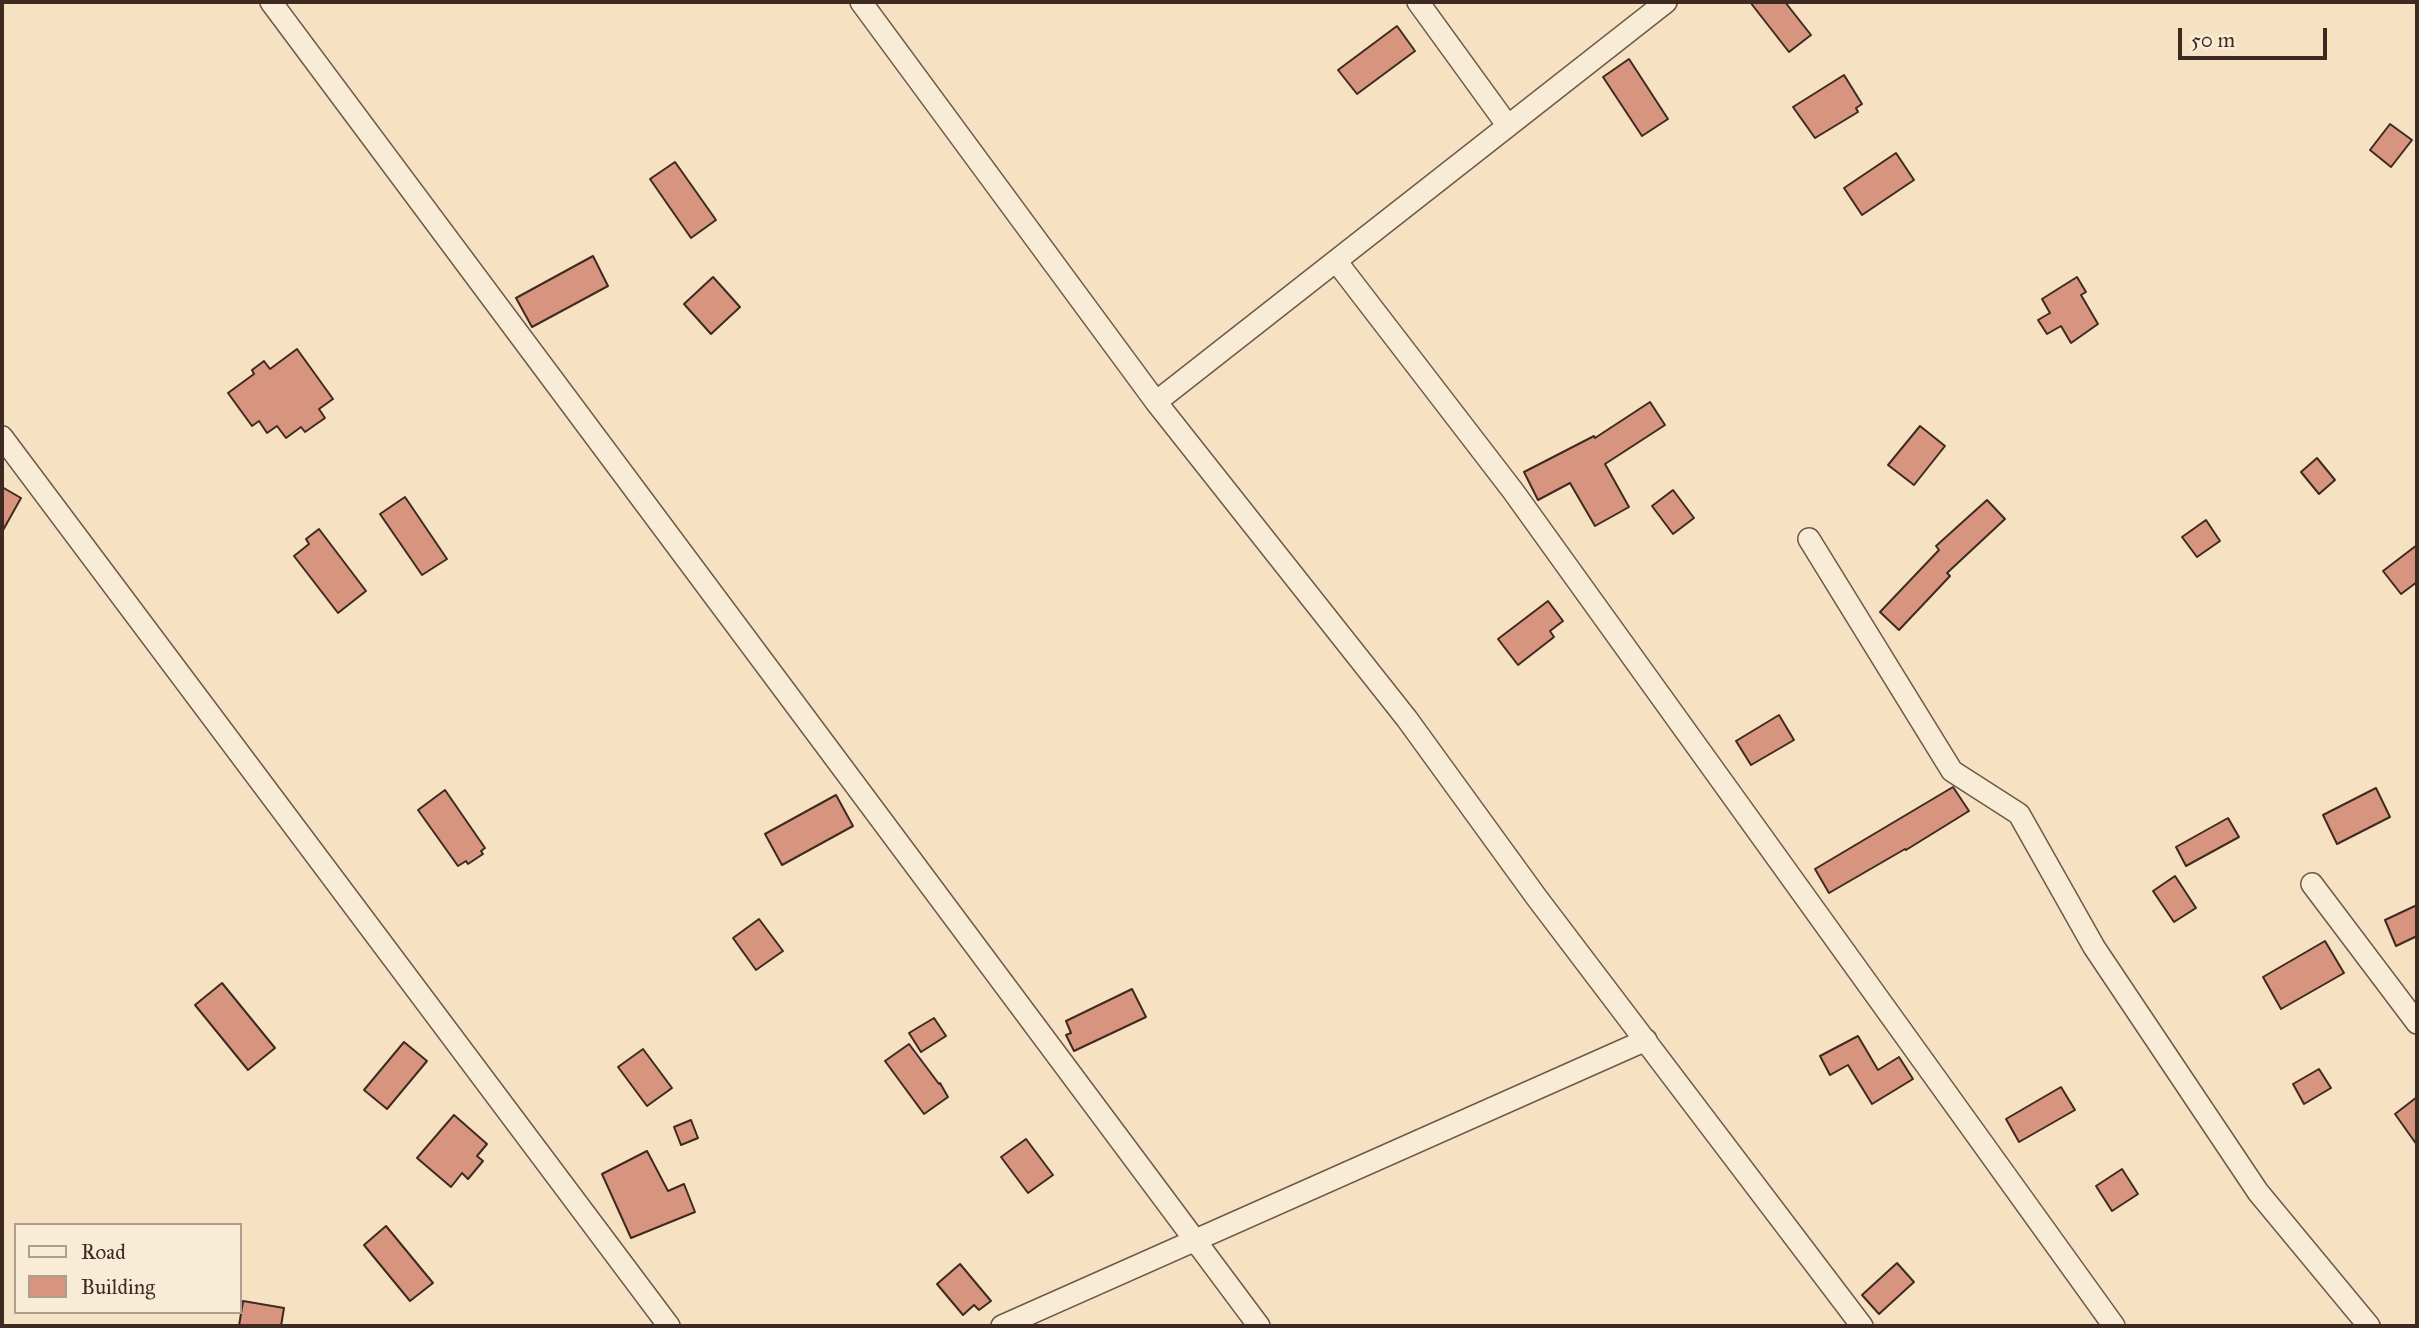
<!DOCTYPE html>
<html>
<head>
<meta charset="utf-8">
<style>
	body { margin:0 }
	#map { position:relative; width:2419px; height:1328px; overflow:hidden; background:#f6e1c2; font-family:"IM FELL Great Primer",serif }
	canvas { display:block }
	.frame { position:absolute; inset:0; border:4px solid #3f2a22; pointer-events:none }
	.legend { position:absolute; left:14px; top:1223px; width:228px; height:91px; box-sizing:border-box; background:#f9ecd7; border:2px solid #af9e8f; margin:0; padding:9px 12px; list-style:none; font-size:21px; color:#3f2a22 }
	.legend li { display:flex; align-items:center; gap:14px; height:35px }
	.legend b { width:35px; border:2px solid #af9e8f }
	.scale { position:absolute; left:2178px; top:28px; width:149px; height:32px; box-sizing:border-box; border:4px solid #3f2a22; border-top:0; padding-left:9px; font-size:21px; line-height:24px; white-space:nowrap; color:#3f2a22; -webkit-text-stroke:5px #f9ecd7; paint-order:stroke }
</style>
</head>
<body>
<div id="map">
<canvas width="2419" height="1328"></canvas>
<div class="frame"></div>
<ul class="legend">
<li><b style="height:9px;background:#f9ecd7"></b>Road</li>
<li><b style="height:19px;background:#d79580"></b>Building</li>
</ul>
<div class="scale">50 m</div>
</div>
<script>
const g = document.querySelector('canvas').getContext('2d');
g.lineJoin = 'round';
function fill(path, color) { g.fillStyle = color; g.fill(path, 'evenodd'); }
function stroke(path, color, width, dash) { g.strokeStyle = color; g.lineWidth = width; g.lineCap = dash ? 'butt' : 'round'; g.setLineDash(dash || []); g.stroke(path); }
const building = new Path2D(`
	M1750 2H1785L1811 35 1789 52Z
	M1397 26 1415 51 1357 94 1338 70Z
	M1629 59 1668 119 1642 136 1603 77Z
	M1844 75 1862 104 1856 108 1858 112 1815 138 1793 107Z
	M2390 124 2412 140 2391 167 2370 150Z
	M1896 153 1914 180 1862 215 1844 188Z
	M675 162 716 220 691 238 650 179Z
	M593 256 608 286 532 327 516 298Z
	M713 277 740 307 711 334 684 304Z
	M2077 277 2086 292 2081 295 2098 324 2071 343 2061 326 2047 334 2038 320 2050 313 2042 299Z
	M297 349 333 399 319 409 325 418 305 432 301 427 286 438 277 426 267 433 259 421 252 426 228 393 254 374 252 370 264 361 270 369Z
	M1650 402 1665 425 1605 464 1629 507 1595 526 1570 483 1538 500 1524 472 1594 436 1595 438Z
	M1920 426 1945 446 1914 485 1888 465Z
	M2317 458 2335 480 2319 494 2301 472Z
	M2 487 21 498 2 532Z
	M1673 490 1694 518 1673 534 1652 506Z
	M405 497 447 559 422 575 380 514Z
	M1987 500 2005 519 1947 573 1950 576 1899 630 1880 612 1939 550 1936 546Z
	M2206 520 2220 541 2197 557 2182 537Z
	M319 529 366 591 338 613 294 556 309 544 306 539Z
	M2417 545V582L2401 594 2383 571Z
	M1548 601 1563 621 1550 631 1554 637 1518 665 1498 639Z
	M1779 715 1794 740 1751 765 1736 741Z
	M1953 787 1969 811 1906 850 1905 849 1829 893 1815 869Z
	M2376 788 2390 817 2337 844 2323 815Z
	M445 790 485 848 481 851 483 854 468 864 466 861 458 866 418 810Z
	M836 795 853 826 782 865 765 834Z
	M2228 818 2239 837 2186 866 2176 847Z
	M2175 876 2196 908 2174 922 2153 891Z
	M2417 905V936L2396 946 2385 920Z
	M759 919 783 951 756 970 733 938Z
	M2325 941 2344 973 2281 1009 2263 977Z
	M222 983 275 1048 248 1070 195 1005Z
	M1132 989 1146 1017 1074 1051 1066 1035 1071 1033 1066 1021Z
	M934 1018 946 1036 921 1052 909 1033Z
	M1858 1036 1878 1070 1899 1057 1913 1079 1872 1104 1848 1065 1830 1075 1820 1056Z
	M404 1042 427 1061 387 1109 364 1090Z
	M909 1044 939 1084 940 1083 948 1097 924 1114 885 1061Z
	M643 1049 672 1088 647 1106 618 1067Z
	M2319 1069 2331 1088 2304 1104 2293 1084Z
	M2061 1087 2075 1110 2019 1142 2006 1119Z
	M2417 1097V1145L2395 1114Z
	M454 1115 487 1144 477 1156 483 1161 468 1179 462 1173 451 1187 417 1158Z
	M691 1120 698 1138 681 1145 674 1127Z
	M1026 1139 1053 1175 1028 1193 1001 1157Z
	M647 1151 668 1191 684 1184 695 1212 631 1238 602 1174Z
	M2122 1169 2138 1194 2112 1211 2096 1186Z
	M386 1226 433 1283 410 1301 364 1245Z
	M1897 1263 1914 1282 1879 1314 1862 1295Z
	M960 1264 991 1301 979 1310 974 1305 963 1315 937 1284Z
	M243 1301 284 1308 281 1326H239Z`);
fill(building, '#d79580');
stroke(building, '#3f2a22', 2);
const minor = new Path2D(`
	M271 2 1259 1326
	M861 2 1156 402 1407 719 1537 898 1862 1326
	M1418 2 1508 126
	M1336 261 1513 491 2114 1326
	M1156 402 1666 2
	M2 437 669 1326
	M1809 539 1952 771 2019 814 2094 947 2258 1192 2369 1326
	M2312 884 2417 1023
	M1002 1326 1646 1040`);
stroke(minor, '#6d584a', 24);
stroke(minor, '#f9ecd7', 21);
</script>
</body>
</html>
